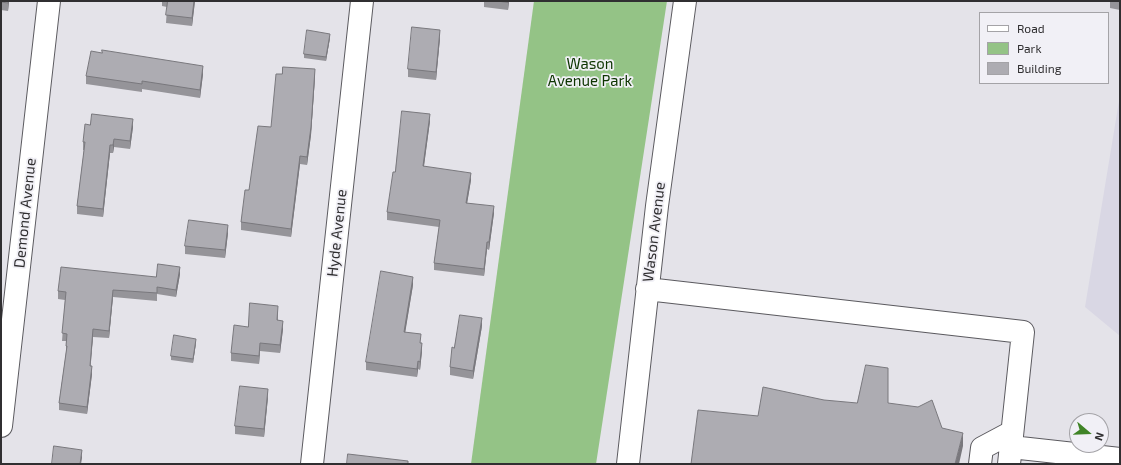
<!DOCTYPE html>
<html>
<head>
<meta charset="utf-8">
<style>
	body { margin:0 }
	#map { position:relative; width:1121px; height:465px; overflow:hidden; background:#e4e3e9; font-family:"Exo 2",sans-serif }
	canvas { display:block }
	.frame { position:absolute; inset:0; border:2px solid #302f31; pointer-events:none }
	.legend { position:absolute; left:979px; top:12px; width:130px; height:72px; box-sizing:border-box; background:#f1f0f6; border:1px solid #a4a3a7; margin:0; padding:5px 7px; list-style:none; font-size:12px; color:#302f31 }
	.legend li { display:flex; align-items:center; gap:8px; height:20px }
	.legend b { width:20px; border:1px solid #a4a3a7 }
	.north { position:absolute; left:1069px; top:413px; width:40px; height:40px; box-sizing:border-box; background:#f1f0f6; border:1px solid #a4a3a7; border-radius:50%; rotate:109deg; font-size:11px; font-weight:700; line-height:16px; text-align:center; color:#302f31 }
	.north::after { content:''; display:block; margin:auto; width:14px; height:18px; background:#408427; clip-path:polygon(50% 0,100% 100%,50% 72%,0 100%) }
</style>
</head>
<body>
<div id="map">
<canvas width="1121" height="465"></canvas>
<div class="frame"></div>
<ul class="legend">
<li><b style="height:5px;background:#fff"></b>Road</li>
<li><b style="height:11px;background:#94c386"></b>Park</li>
<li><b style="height:11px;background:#adacb2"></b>Building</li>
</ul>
<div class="north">N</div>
</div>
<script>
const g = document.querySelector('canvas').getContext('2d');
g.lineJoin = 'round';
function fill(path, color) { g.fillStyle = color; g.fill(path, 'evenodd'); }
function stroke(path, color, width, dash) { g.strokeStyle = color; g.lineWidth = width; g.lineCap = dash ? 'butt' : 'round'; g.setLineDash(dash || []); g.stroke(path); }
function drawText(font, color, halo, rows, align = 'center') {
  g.font = font + ' "Exo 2",sans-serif'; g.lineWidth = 3.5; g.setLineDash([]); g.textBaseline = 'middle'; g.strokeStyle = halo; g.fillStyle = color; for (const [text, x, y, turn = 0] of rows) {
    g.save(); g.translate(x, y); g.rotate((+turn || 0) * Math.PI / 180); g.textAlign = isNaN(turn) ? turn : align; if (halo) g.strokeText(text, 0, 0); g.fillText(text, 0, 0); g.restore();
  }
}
fill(new Path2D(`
	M1120 95V336L1085 307Z`), '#d9d7e4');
fill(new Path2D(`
	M534 1H667L596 464H471Z`), '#94c386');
const minor = new Path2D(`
	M647 289 1023 332 1009 464
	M1 426 49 1
	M1011 447 1120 459
	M312 464 362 1
	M628 464 657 206 685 1
	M980 464 982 448 1012 432`);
stroke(minor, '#5b5a5f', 24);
stroke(minor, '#fff', 22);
fill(new Path2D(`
	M1 1H9L8 11 1 10Z
	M162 1H195L192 26 166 23 167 7 162 6Z
	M484 1H509L508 10 484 7Z
	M1110 1H1120V10L1110 8Z
	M330 38 326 61 304 58V54Z
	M440 38 436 80 408 77V69Z
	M203 74 200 98 142 89V92L86 84V76Z
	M315 77 311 135 307 165 300 164 291 237 241 230V222L249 190 271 127Z
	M430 121 424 166 471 180 467 203 494 213 489 250 487 249 484 276 434 270V263L439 227 387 220V212L395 172Z
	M133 127 130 149 114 147 113 153H110L103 217 77 214V206L84 150H83V142Z
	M228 233 225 258 185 254V246Z
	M180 274 176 297 157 294V301L113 297 109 338 93 337 90 366 92 374 87 414 59 410V403L66 352V341H62L65 300 58 299V291L156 277Z
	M413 285 405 332 421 343 422 351 420 370 418 369 417 377 366 370V362Z
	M278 314V320L283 329 280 353 260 351 259 364 231 361V353L248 327Z
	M482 326 473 379 450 375V367Z
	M196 343 193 363 171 360V356Z
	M268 397 264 437 235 434V426Z`), '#959499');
fill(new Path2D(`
	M8 1H9L8 11Z
	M194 1H195L192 26V18Z
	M508 1H509L508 10Z
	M440 30V38L436 80V72Z
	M330 34V38L326 61V57Z
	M203 66V74L200 98V90Z
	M315 69V77L311 135 307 165V157Z
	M430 114V121L423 173V166Z
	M133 119V127L130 149V141Z
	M114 139V147L113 153V145Z
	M110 145V153L103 217V209Z
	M300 156V164L291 237V229Z
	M471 173V180L466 210V203Z
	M494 206V213L489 250V242Z
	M228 225V233L225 258V250Z
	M487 242V249L484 276V269Z
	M180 267V274L176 297V290Z
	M413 277V285L404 340V332Z
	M113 290V297L109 338V331Z
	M482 318V326L473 379V371Z
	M283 321V329L280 353V345Z
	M93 329V337L90 374V366Z
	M196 339V343L193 363V359Z
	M260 343V351L259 364V356Z
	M422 343V351L420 370V362Z
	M418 361V369L417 377V369Z
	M92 366V374L87 414V407Z
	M268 389V397L264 437V429Z
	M963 433V446L959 464H955Z
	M82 450V458L81 464H80Z`), '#79787d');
const building = new Path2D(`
	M1 1H8V3L1 2Z
	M168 1H194L192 18 166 15Z
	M497 1H508V2Z
	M412 27 440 30 436 72 408 69Z
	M307 30 330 34 326 57 304 54Z
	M102 50 203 66 200 90 142 81V84L86 76 91 51 102 53Z
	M283 67 315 69 311 127 307 157 300 156 291 229 241 222 245 190H249L258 126 271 127 276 74H282Z
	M402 111 430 114 423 166 471 173 466 203 494 206 489 242H487L484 269 434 263 440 220 387 212 393 172H395Z
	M92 114 133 119 130 141 114 139 113 145H110L103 209 77 206 85 142H83L85 124 90 125Z
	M189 220 228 225 225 250 185 246Z
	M158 264 180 267 176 290 157 287V293L113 290 109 331 93 329 90 366H92L87 407 59 403 67 346H66L67 334 62 333 66 292 58 291 61 267 156 277Z
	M381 271 413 277 404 332 421 334 420 343H422L420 362 418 361 417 369 366 362Z
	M250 303 278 306 277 320 283 321 280 345 260 343 259 356 231 353 234 325 248 327Z
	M460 315 482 318 473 371 450 367 452 347 454 348Z
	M174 335 196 339 193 359 171 356Z
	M866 365 888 368V403L918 407 932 400 942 428 963 433 955 464H691L698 410 758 416 763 387 824 400 857 403Z
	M240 386 268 389 264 429 235 426Z
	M54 446 82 450 80 464H52Z
	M348 454 408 461V464H347Z`);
fill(building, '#adacb2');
stroke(building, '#79787d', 1);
drawText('15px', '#0d3500', '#f1f0f6', [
	["Wason",590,64],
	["Avenue Park",590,81]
]);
drawText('15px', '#302f31', '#f1f0f6', [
	["Demond Avenue",25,213,-84],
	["Wason Avenue",654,232,-83],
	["Hyde Avenue",337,233,-84]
]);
</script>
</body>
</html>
